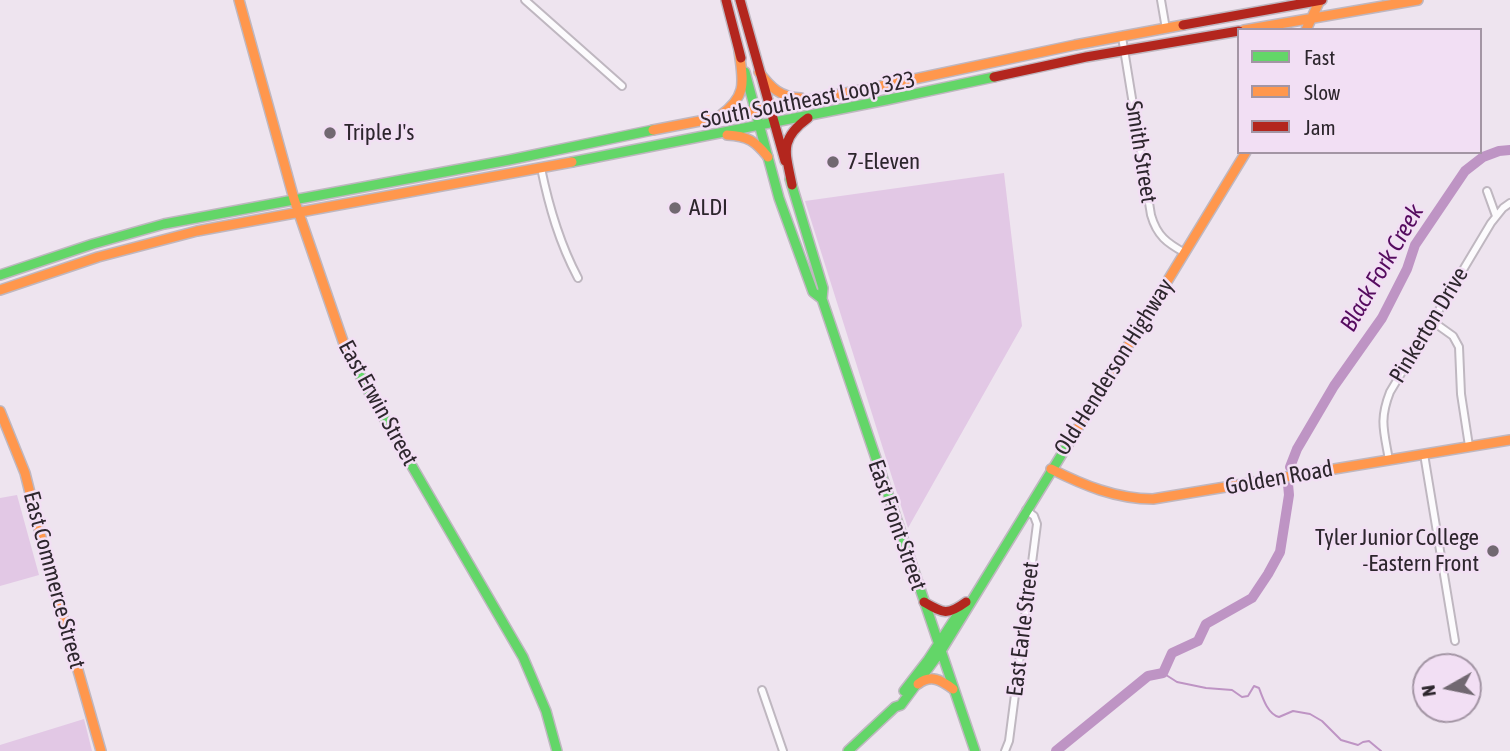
<!DOCTYPE html>
<html>
<head>
<meta charset="utf-8">
<style>
	body { margin:0 }
	#map { position:relative; width:1510px; height:751px; overflow:hidden; background:#eee4ef; font-family:"Asap Condensed",sans-serif }
	canvas { display:block }
	.legend { position:absolute; left:1237px; top:28px; width:245px; height:126px; box-sizing:border-box; background:#f2dff4; border:2px solid #a395a4; margin:0; padding:9px 12px; list-style:none; font-size:21px; color:#2d262d }
	.legend li { display:flex; align-items:center; gap:14px; height:35px }
	.legend b { width:35px; border:2px solid #a395a4 }
	.north { position:absolute; left:1412px; top:653px; width:70px; height:70px; box-sizing:border-box; background:#f2dff4; border:2px solid #a395a4; border-radius:50%; rotate:261deg; font-size:19px; font-weight:700; line-height:28px; text-align:center; color:#2d262d }
	.north::after { content:''; display:block; margin:auto; width:24px; height:32px; background:#716871; clip-path:polygon(50% 0,100% 100%,50% 72%,0 100%) }
</style>
</head>
<body>
<div id="map">
<canvas width="1510" height="751"></canvas>
<ul class="legend">
<li><b style="height:9px;background:#63d668"></b>Fast</li>
<li><b style="height:9px;background:#ff974d"></b>Slow</li>
<li><b style="height:9px;background:#b3261e"></b>Jam</li>
</ul>
<div class="north">N</div>
</div>
<script>
const g = document.querySelector('canvas').getContext('2d');
g.lineJoin = 'round';
function fill(path, color) { g.fillStyle = color; g.fill(path, 'evenodd'); }
function stroke(path, color, width, dash) { g.strokeStyle = color; g.lineWidth = width; g.lineCap = dash ? 'butt' : 'round'; g.setLineDash(dash || []); g.stroke(path); }
function drawText(font, color, halo, rows, align = 'center') {
  g.font = font + ' "Asap Condensed",sans-serif'; g.lineWidth = 5; g.setLineDash([]); g.textBaseline = 'middle'; g.strokeStyle = halo; g.fillStyle = color; for (const [text, x, y, turn = 0] of rows) {
    g.save(); g.translate(x, y); g.rotate((+turn || 0) * Math.PI / 180); g.textAlign = isNaN(turn) ? turn : align; if (halo) g.strokeText(text, 0, 0); g.fillText(text, 0, 0); g.restore();
  }
}
fill(new Path2D(`
	M1004 173 1022 326 908 528 805 201Z
	M17 495 39 575 0 586V498Z
	M84 719 92 751H0V745Z`), '#e2c8e5');
stroke(new Path2D(`
	M1163 673 1177 682 1206 688 1232 690 1242 697 1248 696 1254 686 1259 688C1263 699 1268 714 1279 717L1293 711 1310 714 1322 721 1341 740 1358 745 1363 742 1369 741 1381 751`), '#be94c4', 2);
stroke(new Path2D(`
	M1290 467 1297 449 1334 386 1382 318 1407 269 1415 245 1465 171 1483 157 1499 151 1510 150
	M1056 751 1148 676 1163 673 1172 653 1198 641 1206 624 1252 598 1268 574 1280 552 1289 495 1288 484`), '#be94c4', 10);
const street = new Path2D(`
	M525 0 622 86
	M1161 0 1166 29
	M1122 37 1151 215C1157 236 1167 243 1185 253
	M541 168C549 207 559 242 578 278
	M1487 191 1496 216
	M1432 321 1453 336 1459 347 1461 394 1469 446
	M1424 454 1455 641
	M1389 460C1384 431 1379 420 1390 392L1491 223 1503 208 1510 203
	M762 690 783 751
	M1005 751 1009 741 1037 524 1034 516 1026 510`);
const fast = new Path2D(`
	M745 72 779 198 813 292 822 299
	M572 162 886 100 994 77
	M790 179 823 288 822 299 975 751
	M0 275 93 244 164 224 509 160 653 130
	M345 347 370 394 523 657 546 711 557 751
	M904 691 928 660 958 614
	M848 751 895 707 901 705 941 651 1073 436`);
const slow = new Path2D(`
	M239 0 294 199 345 347
	M1244 30 1418 0
	M1306 30 1320 0
	M759 72C771 88 780 97 801 98
	M721 115C748 95 743 81 739 51
	M653 130 872 88 1075 45 1183 25
	M727 135C748 136 755 141 768 157
	M0 290 98 257 197 231 572 162
	M0 411 25 473 48 565 101 751
	M1073 436 1246 152
	M1051 469C1083 485 1116 499 1153 499L1510 440
	M918 684C931 674 941 680 953 689`);
const jam = new Path2D(`
	M726 0 741 58
	M740 0 785 161
	M1183 25 1322 0
	M994 77 1086 57 1239 31
	M792 185C786 153 778 140 808 118
	M924 602C943 613 947 616 966 602`);
stroke(street, '#bfb7c0', 10);
stroke(fast, '#bfb7c0', 12);
stroke(slow, '#bfb7c0', 12);
stroke(jam, '#bfb7c0', 12);
stroke(street, '#fcfbfd', 6);
stroke(fast, '#63d668', 9);
stroke(slow, '#ff974d', 9);
stroke(jam, '#b3261e', 9);
for (const [x, y, r, color] of [
	[330,133,7,"#716871"],
	[833,162,7,"#716871"],
	[675,208,7,"#716871"],
	[1493,551,7,"#716871"]
]) { const dot = new Path2D(); dot.arc(x, y, r, 0, 2 * Math.PI); g.fillStyle = color; g.fill(dot); stroke(dot, '#f2dff4', 2.5); }
drawText('23px', '#2d262d', '#f2dff4', [
	["South Southeast Loop 323",808,100,-11],
	["Smith Street",1141,152,81],
	["Pinkerton Drive",1429,325,-59],
	["Old Henderson Highway",1114,367,-58],
	["East Erwin Street",378,403,61],
	["Golden Road",1279,478,-10],
	["East Front Street",897,525,71],
	["East Commerce Street",54,580,75],
	["East Earle Street",1023,629,-83]
]);
drawText('23px', '#2d262d', '#f2dff4', [
	["Triple J's",344,133],
	["7-Eleven",847,162],
	["ALDI",689,208],
	["Tyler Junior College",1479,538,"right"],
	["-Eastern Front",1479,564,"right"]
], 'left');
drawText('italic 24px', '#550b5f', '#f2dff4', [
	["Black Fork Creek",1382,268,-60]
]);
</script>
</body>
</html>
